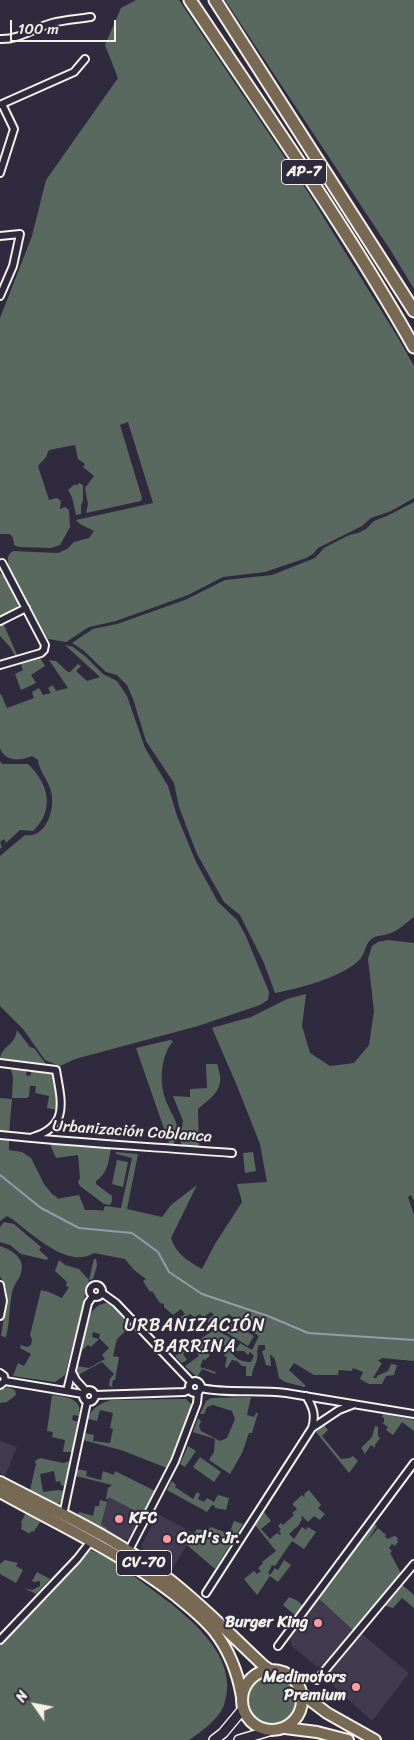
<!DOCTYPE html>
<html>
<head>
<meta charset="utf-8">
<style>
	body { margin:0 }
	#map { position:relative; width:414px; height:1740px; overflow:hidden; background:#2f2a3d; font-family:Sriracha,sans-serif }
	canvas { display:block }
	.north { position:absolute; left:10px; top:1680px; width:50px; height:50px; -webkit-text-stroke:4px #2f2a3d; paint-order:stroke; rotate:303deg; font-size:14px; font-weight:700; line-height:20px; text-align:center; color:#f4f1e8 }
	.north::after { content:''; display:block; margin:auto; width:18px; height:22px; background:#f4f1e8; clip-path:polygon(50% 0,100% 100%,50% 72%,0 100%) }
	.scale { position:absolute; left:10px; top:20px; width:106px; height:22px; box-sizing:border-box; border:2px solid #f4f1e8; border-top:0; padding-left:6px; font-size:15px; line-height:18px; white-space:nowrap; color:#f4f1e8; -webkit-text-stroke:4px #2f2a3d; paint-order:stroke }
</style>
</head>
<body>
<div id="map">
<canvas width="414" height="1740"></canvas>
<div class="north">N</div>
<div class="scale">100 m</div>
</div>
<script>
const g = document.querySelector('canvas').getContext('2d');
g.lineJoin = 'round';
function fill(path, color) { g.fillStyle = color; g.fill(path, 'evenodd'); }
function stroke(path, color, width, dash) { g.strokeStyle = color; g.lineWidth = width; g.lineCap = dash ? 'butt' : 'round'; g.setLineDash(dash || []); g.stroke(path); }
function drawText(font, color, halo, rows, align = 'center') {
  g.font = font + ' Sriracha,sans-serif'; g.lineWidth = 4; g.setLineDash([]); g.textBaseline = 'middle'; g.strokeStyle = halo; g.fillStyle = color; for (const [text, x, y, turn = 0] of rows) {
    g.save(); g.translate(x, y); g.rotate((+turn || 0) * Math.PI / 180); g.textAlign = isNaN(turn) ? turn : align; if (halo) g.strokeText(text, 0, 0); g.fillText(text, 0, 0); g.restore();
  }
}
fill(new Path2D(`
	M0 1441 17 1447 5 1476 0 1473Z
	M109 1496 143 1515 133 1534 128 1539H120L100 1528Z
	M158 1514 194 1533 173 1568 144 1550 142 1547V1544Z
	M318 1598 354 1631 326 1665 317 1667 292 1646 290 1638Z
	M362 1634 409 1673 372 1721 325 1678Z`), '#423a4f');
fill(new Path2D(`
	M136 0H179L306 189 397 336 414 366V498L391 511 371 518 362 526 318 548 313 554 306 558 265 572 223 577 188 595 116 621 89 627 66 642 48 639 10 570C8 563 5 556 13 551L58 553 67 549 74 542 89 538 94 531 80 524 76 520 153 503 128 422 120 425 142 498 141 501 86 513 88 504 85 488 94 476 83 467 85 464 78 459 75 445 49 450 46 457 38 466 49 500 57 498 61 501 60 509 65 507 69 510 70 527 60 545 51 548 19 547 14 545 13 538 10 534H0V318L32 236 46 180 118 78 105 45 121 8Z
	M225 0H414V289L391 251Z
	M79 483 83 485V501L81 505V514L76 515 72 497 68 490 75 484 76 486Z
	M414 502V917C406 923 398 931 388 934 383 936 377 935 373 938 365 943 366 951 361 958 347 976 297 989 275 993L264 963 240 915 224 902 197 854 179 807 174 783 146 741 133 699 127 685 117 675 106 672 83 650 72 643 93 629 117 624 185 600 225 580 272 575 315 558 324 548 349 535 358 533 366 529 374 521 387 516Z
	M0 573 6 578 20 602 15 610 0 617Z
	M3 623 18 657H16L10 647 0 636V624Z
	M65 645 73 647 85 656 103 674 117 681 127 696 145 748 168 786 177 816 196 862 218 902 237 920 245 934 269 992 268 1000 260 1005 198 1026 75 1059 60 1066 45 1060 23 1029 0 1006V856L25 835C47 839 57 806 50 788 47 778 39 771 38 760L32 756C20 761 5 762 0 748V695L1 694 7 708 34 698 32 692 39 688 43 695 51 693 48 688 53 685 56 691 68 688 49 660 56 661 68 672H70L78 664 81 666 76 671 87 681 100 677Z
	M39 656 45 666 31 675 36 683 21 690 15 674 23 670 20 662Z
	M0 761 2 764H28C49 784 55 810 33 831L20 830 6 843 4 839 0 842 2 847 0 849Z
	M388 940 414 943V1201L411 1195 408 1197 414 1215V1361L382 1358 378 1361 382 1363 373 1378H377V1376L388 1371 391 1364 397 1365 394 1375 386 1376 382 1384H369L360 1379 363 1372 353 1368 352 1371 339 1370 338 1375H314L294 1363 289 1370 306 1386 304 1387 285 1382 279 1378 275 1359 270 1354 271 1366 266 1365 262 1351 265 1350V1345H259C256 1351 258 1353 257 1359 256 1365 252 1369 252 1376H246V1366H242L237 1361 232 1360 227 1368 225 1367 227 1357 224 1356 228 1348 216 1341 212 1348 210 1347 207 1353 210 1355 205 1360 203 1359 200 1367 216 1372 215 1374 202 1369 197 1377 185 1366 199 1356 193 1347 183 1354 187 1360 182 1363 175 1356 214 1330 212 1328 219 1320H213L209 1324 207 1320 214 1315 211 1312 203 1317 200 1314 194 1317 190 1314 178 1322 176 1320 185 1314 181 1309 173 1315 164 1307V1304L160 1303 152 1291 150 1292 143 1281 146 1279 134 1270 125 1259 94 1253C67 1269 34 1235 12 1219L7 1216 0 1221V1139L9 1140V1150L22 1152 31 1158 44 1184 52 1194 58 1198 56 1199 79 1195 85 1210H98L103 1211 105 1206 121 1208 132 1158 116 1154V1152L138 1154 127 1209 162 1217 171 1205 197 1185 171 1238C176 1254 188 1261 202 1269L215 1244 242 1202 237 1184 267 1182 260 1144 237 1086 212 1028 251 1017 287 999 306 994 302 1026 310 1053 330 1066 354 1063 369 1045 374 1011 368 959 372 946 378 942ZM228 1314 245 1325 244 1327 259 1336 252 1350 240 1343 235 1351H244L248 1355 250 1352 254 1356 251 1362C244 1362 236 1360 232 1353L234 1350 232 1349 236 1341 218 1331Z
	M17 1030 30 1047 34 1048 46 1064 45 1068 0 1060C1 1045 15 1047 17 1030Z
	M170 1040 173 1041C161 1056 159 1080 165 1098 171 1117 184 1124 173 1146H170L136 1048Z
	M206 1064H217C226 1089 215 1094 198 1109L199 1147 182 1146 180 1140 183 1121 173 1096 190 1097V1089L207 1088Z
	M14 1066 27 1069 26 1075 28 1076 31 1075V1070C37 1071 45 1068 51 1072 57 1076 57 1101 57 1110L47 1108 49 1096 35 1093 36 1086H30L29 1096 27 1098H12L13 1077 11 1069Z
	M0 1098 12 1099 9 1133 0 1132Z
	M50 1144 111 1147C109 1160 108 1173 96 1181V1184L112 1196V1201L110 1205 104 1204 80 1186 78 1182 80 1178 78 1155 56 1158Z
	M253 1152 256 1171 245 1173 243 1153Z
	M117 1160 128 1162 123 1187 112 1184Z
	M4 1222 14 1224 41 1247 39 1250 48 1258 47 1260 21 1254 10 1245 0 1242V1227Z
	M0 1246C15 1251 28 1261 19 1278 16 1283 13 1287 12 1293 9 1307 10 1322 6 1337L1 1336 7 1296 6 1287 0 1276Z
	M94 1259H96L97 1265 93 1279 89 1280 65 1375 55 1382 13 1376 18 1363 24 1366 31 1354 20 1348 21 1345 27 1347 31 1345 32 1339 30 1335 41 1290 49 1292 62 1298 69 1287 66 1286 67 1282 55 1271 59 1260 65 1265 79 1269 89 1280Z
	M107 1303 113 1305 132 1325 117 1339 113 1356 119 1357 115 1380H113L112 1385 113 1387 109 1386 110 1379 114 1374 102 1362 78 1375 77 1366 89 1368 105 1359 102 1355 109 1348 99 1338 100 1334 93 1332 92 1337 99 1339 91 1347 88 1345 81 1351C85 1335 86 1304 107 1303Z
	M232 1323 254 1336 248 1346 227 1333Z
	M8 1387 15 1390 16 1395 7 1402 0 1403V1390Z
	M52 1395C66 1397 83 1398 79 1416L73 1415 72 1420 78 1422 72 1452H63L65 1440 52 1437 53 1432 47 1431Z
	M251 1397 247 1415 254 1417 256 1413H258L252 1433H249L242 1453 230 1474 209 1460 214 1452 215 1439 193 1432 198 1418 201 1421 199 1426 201 1431 220 1441 227 1438 235 1419 232 1411 213 1405 207 1407 204 1414H200L206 1401 211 1398Z
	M186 1399 191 1404V1409L167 1468 121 1450 83 1440 85 1433 94 1435 93 1441 110 1443 113 1429 110 1428 113 1413 100 1410 97 1421 88 1419C91 1408 101 1403 111 1400Z
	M383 1414 414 1420V1431L402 1422 393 1435 386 1430 388 1427 381 1422 384 1423V1418L382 1417Z
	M324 1425 328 1430 322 1436 341 1459 350 1458 353 1456 358 1461 349 1473 316 1432Z
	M375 1426 378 1427V1436L380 1438 375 1445V1448L371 1445 364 1455V1452L361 1448 372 1437Z
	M188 1446 196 1451 185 1467 180 1464Z
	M200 1457 221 1472 214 1482 193 1467Z
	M40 1458 63 1463 70 1461 64 1486 61 1485 60 1481 56 1482 54 1471 40 1474 43 1492 58 1490 63 1491 61 1501 58 1504H54L30 1490 36 1464 35 1461Z
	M77 1469 87 1471 86 1476 101 1480 103 1471 114 1475 115 1471 155 1491 143 1515 109 1497 108 1499H106L108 1488 112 1485 76 1476Z
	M172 1481 176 1485 175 1487 193 1499 197 1492 200 1494 198 1499 204 1502 207 1498 214 1502 218 1495 229 1498 226 1510 215 1508V1506L212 1505 207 1512 167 1490Z
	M309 1490 321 1505 318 1508 325 1514 320 1520 314 1516 308 1522 302 1516 301 1517 302 1519 299 1525 289 1534 294 1539 302 1527 306 1530 308 1527 316 1532 304 1549 292 1541 275 1566 272 1565 268 1573 270 1575 275 1568 278 1570 284 1560 291 1565 278 1582 270 1576 257 1595 244 1579 254 1571 257 1574 261 1571 258 1568 263 1563 262 1562 276 1551 255 1525 264 1512 271 1521 261 1529 270 1539 277 1533 280 1535 281 1534 279 1531 281 1529 278 1526 281 1523 283 1525 294 1515 292 1513 297 1509 292 1504 302 1495 304 1497 305 1496 304 1494Z
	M100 1500 107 1502 101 1525 107 1528 106 1530 120 1539 77 1516 79 1512 93 1516 95 1506H99Z
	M26 1513 40 1522 33 1533V1531L30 1532V1534L21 1529 22 1525 21 1522Z
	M234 1521 243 1524 215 1569 187 1545 197 1529 206 1531 211 1527 229 1534Z
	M374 1524 377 1526 366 1543 378 1528 386 1535 385 1537 388 1539 394 1536 397 1537 398 1542 395 1546 392 1544 389 1548 392 1551 390 1553 402 1575 395 1583H393L354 1631 318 1598Z
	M88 1550C105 1553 135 1577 150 1588 184 1613 242 1655 224 1705 219 1719 201 1732 189 1740H0V1646Z
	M5 1560 18 1563 16 1566 23 1570 16 1583 0 1574V1564Z
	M37 1572 50 1579 36 1594 24 1588 32 1590 40 1586V1581L34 1582 32 1581Z
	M401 1584 414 1595V1608L402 1598 393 1608 386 1606 385 1603Z
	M289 1597C295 1600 300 1600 303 1608L299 1613 295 1615 283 1605Z
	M245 1700a26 26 0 1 1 52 0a26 26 0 1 1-52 0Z`), '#5a6960');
stroke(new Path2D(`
	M0 1175 41 1208 79 1228 132 1233 158 1252 169 1272 202 1294 268 1316 308 1333 414 1340`), '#959ca8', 2);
const minor = new Path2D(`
	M0 39C19 40 34 28 52 23 64 20 78 19 91 17
	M2 104 74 72 85 59
	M0 105 2 104 14 129 0 173
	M0 236 20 234 13 266 0 296
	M0 621 26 608
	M0 665 41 653 44 650 45 645 2 563
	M0 1063 56 1070C61 1100 70 1126 33 1137
	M0 1135C77 1143 155 1147 232 1153
	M90 1291a6 6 0 1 1 12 0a6 6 0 1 1-12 0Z
	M0 1285 3 1301 0 1316
	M102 1293 116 1303 191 1382
	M72 1372 76 1380 86 1391
	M0 1373 4 1376 5 1381 0 1385
	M189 1387a6 6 0 1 1 12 0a6 6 0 1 1-12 0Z
	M5 1381 83 1394
	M201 1388C228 1394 258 1389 286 1393L414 1414
	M83 1396a6 6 0 1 1 12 0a6 6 0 1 1-12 0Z
	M67 1391 88 1303 93 1296
	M95 1395 184 1392 189 1390
	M312 1428 339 1410 352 1405
	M63 1515 87 1402
	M128 1552 175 1461 197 1403 198 1393
	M206 1593 312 1428C316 1415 313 1407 306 1396
	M0 1640 77 1559 91 1541
	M278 1646 414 1463
	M317 1680 414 1564`);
const secondary = new Path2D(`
	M214 1740 223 1733 243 1709
	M239 1740 269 1731`);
const primary = new Path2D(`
	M0 1482C57 1512 120 1540 171 1581 204 1607 233 1637 264 1666L270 1670
	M0 1492C59 1525 121 1553 175 1595 188 1606 203 1617 214 1631 229 1650 238 1674 242 1697
	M242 1700a30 30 0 1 1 60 0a30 30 0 1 1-60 0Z
	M302 1694 327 1713 375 1740
	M285 1728 317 1732 348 1740`);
const motorway = new Path2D(`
	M190 0C266 114 346 227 414 347
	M215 0 414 311`);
stroke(minor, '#f4f1e8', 10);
stroke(secondary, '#f4f1e8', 12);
stroke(primary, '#f4f1e8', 14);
stroke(motorway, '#f4f1e8', 15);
stroke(minor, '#2f2a3d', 6);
stroke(secondary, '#2f2a3d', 9);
stroke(primary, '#776954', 10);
stroke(motorway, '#776954', 11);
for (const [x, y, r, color] of [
	[119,1519,5,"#ff9aa2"],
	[167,1539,5,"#ff9aa2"],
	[318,1623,5,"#ff9aa2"],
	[356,1687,5,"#ff9aa2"]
]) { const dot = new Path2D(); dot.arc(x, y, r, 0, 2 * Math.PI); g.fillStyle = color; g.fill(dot); stroke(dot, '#2f2a3d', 2); }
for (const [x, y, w] of [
	[304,172,45],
	[144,1563,55]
]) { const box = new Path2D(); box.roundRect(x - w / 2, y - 12.5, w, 25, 4); g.fillStyle = '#2f2a3d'; g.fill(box); stroke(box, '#f4f1e8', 1); }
drawText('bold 15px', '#f4f1e8', null, [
	["AP-7",304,172],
	["CV-70",144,1563]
]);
drawText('16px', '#f4f1e8', '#2f2a3d', [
	["Urbanización Coblanca",132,1132,4]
]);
drawText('bold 16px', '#f4f1e8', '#2f2a3d', [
	["KFC",129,1519],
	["Carl's Jr.",177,1539],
	["Burger King",308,1623,"right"],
	["Medimotors",346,1678,"right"],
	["Premium",346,1696,"right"]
], 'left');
g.letterSpacing = '1px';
drawText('18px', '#f4f1e8', '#2f2a3d', [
	["URBANIZACIÓN",195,1326],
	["BARRINA",195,1347]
]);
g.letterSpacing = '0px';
</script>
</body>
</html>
